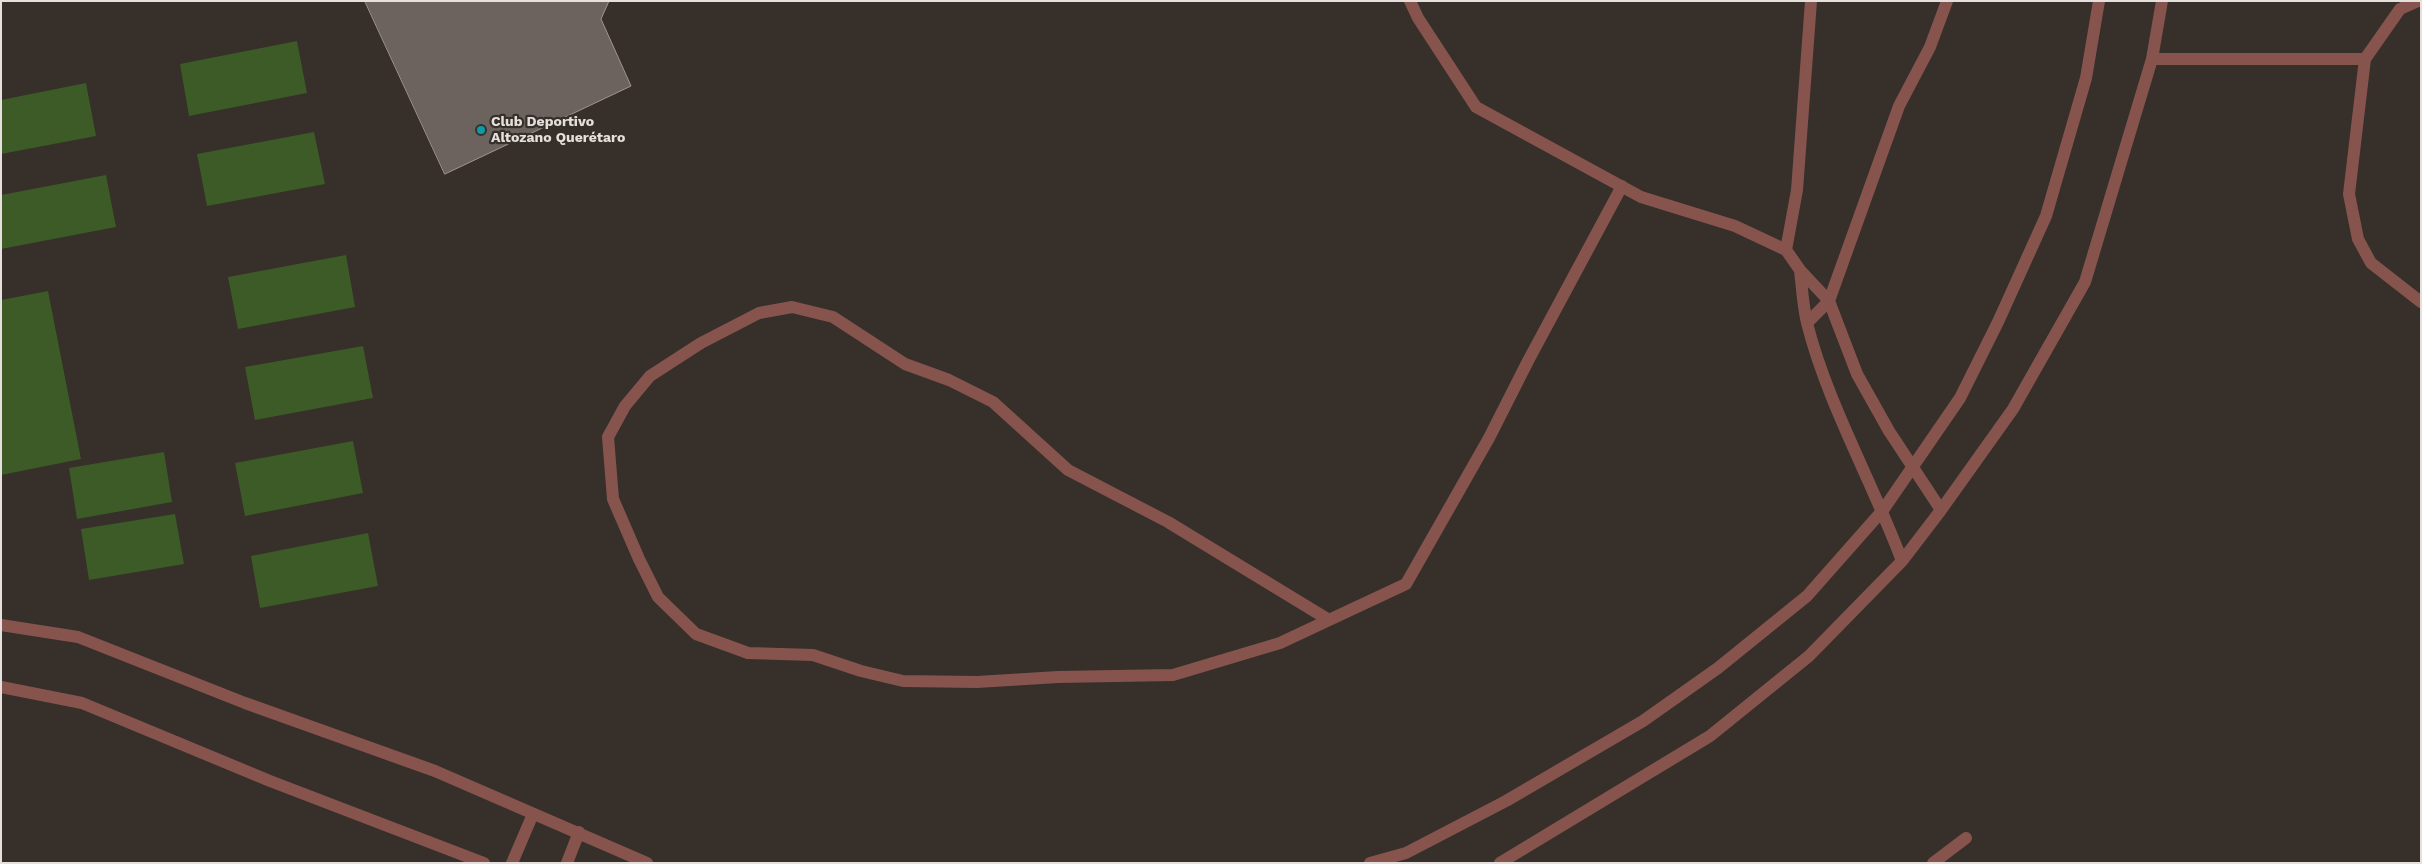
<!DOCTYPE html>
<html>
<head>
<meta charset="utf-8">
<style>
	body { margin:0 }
	#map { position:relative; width:2422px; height:864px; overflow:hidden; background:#362f2a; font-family:"Work Sans",sans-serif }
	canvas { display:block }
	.frame { position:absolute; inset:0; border:2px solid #e5e0dd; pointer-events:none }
</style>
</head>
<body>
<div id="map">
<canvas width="2422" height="864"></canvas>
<div class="frame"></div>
</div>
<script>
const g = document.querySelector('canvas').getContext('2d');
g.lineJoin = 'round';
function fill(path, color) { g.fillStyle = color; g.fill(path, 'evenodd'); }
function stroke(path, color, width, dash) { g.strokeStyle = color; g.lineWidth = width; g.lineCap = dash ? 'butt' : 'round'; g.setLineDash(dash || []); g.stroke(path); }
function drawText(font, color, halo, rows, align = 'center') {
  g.font = font + ' "Work Sans",sans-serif'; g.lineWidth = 4.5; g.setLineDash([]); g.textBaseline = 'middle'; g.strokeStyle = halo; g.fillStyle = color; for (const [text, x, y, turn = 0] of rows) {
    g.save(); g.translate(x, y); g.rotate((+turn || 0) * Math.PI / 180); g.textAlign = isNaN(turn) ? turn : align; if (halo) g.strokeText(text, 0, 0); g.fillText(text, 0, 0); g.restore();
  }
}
fill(new Path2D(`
	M297 41 307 93 189 116 180 64Z
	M86 83 96 136 1 154V100Z
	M314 132 325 184 207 206 197 154Z
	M106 175 116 227 1 249V195Z
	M346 255 355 307 238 329 228 277Z
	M48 291 81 459 1 475V300Z
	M363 346 373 398 255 420 245 367Z
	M353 441 363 493 245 516 235 463Z
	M164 452 172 502 77 519 69 468Z
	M175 514 184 564 89 580 81 529Z
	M368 533 378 586 260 608 251 556Z`), '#3d5b26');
const building = new Path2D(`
	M365 1H609L601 19 631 86 445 174Z`);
fill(building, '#6c635f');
stroke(building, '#a09691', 1);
stroke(new Path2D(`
	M1410 1 1418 18 1476 107 1641 197 1735 226 1786 250
	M1811 1 1797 190 1786 250 1800 270 1829 301 1857 374 1889 431 1941 510
	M2152 59H2365L2400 9 2418 1
	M2365 59 2349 194 2358 239 2371 263 2421 302
	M1800 270C1802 288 1803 306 1807 323 1827 403 1873 483 1902 561
	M1807 323 1829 301 1899 106 1930 47 1947 1
	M1329 620 1168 522 1068 470 993 402 949 380 905 364 833 317 792 307 759 313 701 343 650 376 625 406 608 437 613 499 639 559 658 597 696 634 748 653 813 655 861 671 903 681 977 682 1058 677 1173 675 1280 643 1329 620 1406 584 1489 438 1528 361 1622 186
	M1 625 78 637 245 703 435 771 647 863
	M1 687 82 703 270 781 484 863
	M512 863 533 814
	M567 863 579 832
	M1370 863 1406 853 1506 801 1643 721 1718 668 1807 596 1883 510 1960 398 1998 322 2046 216 2086 78 2099 1
	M1500 863 1710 736 1809 656 1902 561 1941 510 2013 409 2085 282 2152 59 2162 1
	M1933 863 1966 838`), '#86544d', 12);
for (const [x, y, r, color] of [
	[481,130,5,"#0f9aa8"]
]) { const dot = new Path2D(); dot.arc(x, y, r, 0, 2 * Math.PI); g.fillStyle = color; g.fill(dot); stroke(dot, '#362f2a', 2); }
drawText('bold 14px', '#e5e0dd', '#362f2a', [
	["Club Deportivo",491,122],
	["Altozano Querétaro",491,138]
], 'left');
</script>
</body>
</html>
